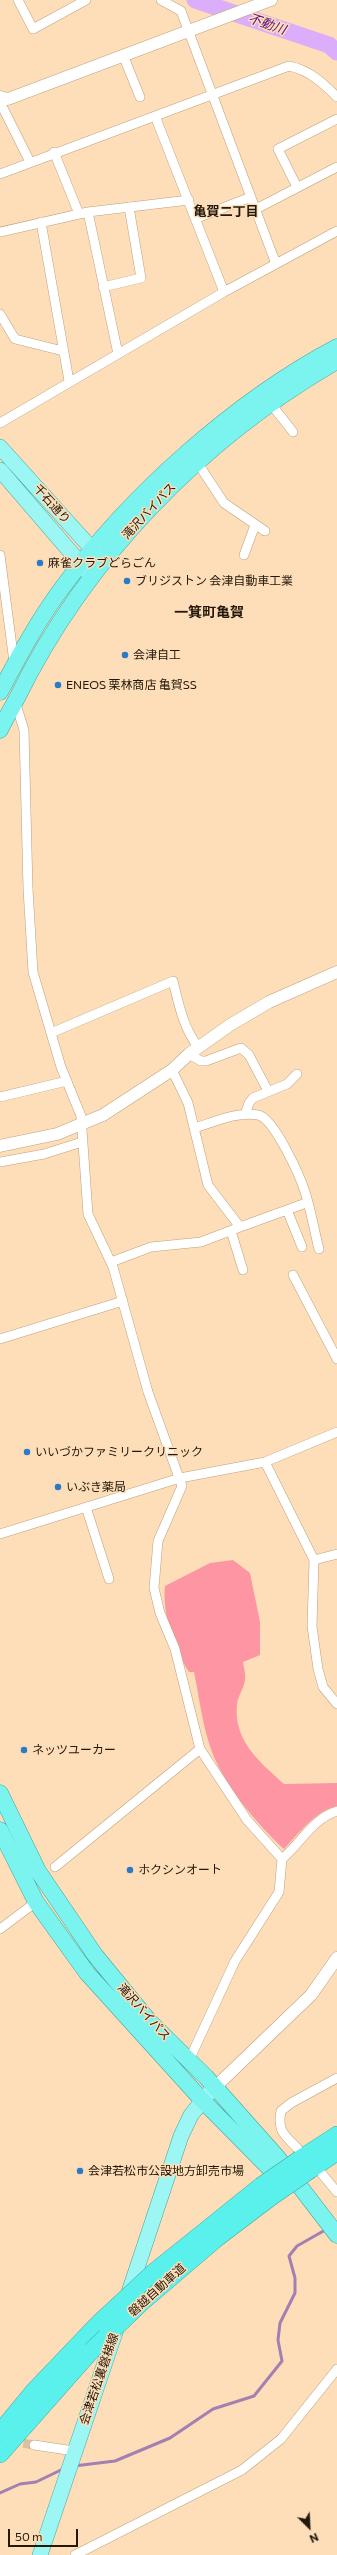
<!DOCTYPE html>
<html>
<head>
<meta charset="utf-8">
<style>
	body { margin:0 }
	#map { position:relative; width:337px; height:2555px; overflow:hidden; background:#fddeb9; font-family:Commissioner,sans-serif }
	canvas { display:block }
	.north { position:absolute; left:289px; top:2507px; width:40px; height:40px; -webkit-text-stroke:3px #fddeb9; paint-order:stroke; rotate:156deg; font-size:11px; font-weight:700; line-height:16px; text-align:center; color:#23180a }
	.north::after { content:''; display:block; margin:auto; width:14px; height:18px; background:#23180a; clip-path:polygon(50% 0,100% 100%,50% 72%,0 100%) }
	.scale { position:absolute; left:8px; top:2529px; width:70px; height:18px; box-sizing:border-box; border:2px solid #23180a; border-top:0; padding-left:5px; font-size:12px; line-height:14px; white-space:nowrap; color:#23180a; -webkit-text-stroke:3px #fddeb9; paint-order:stroke }
</style>
</head>
<body>
<div id="map">
<canvas width="337" height="2555"></canvas>
<div class="north">N</div>
<div class="scale">50 m</div>
</div>
<script>
const g = document.querySelector('canvas').getContext('2d');
g.lineJoin = 'round';
function fill(path, color) { g.fillStyle = color; g.fill(path, 'evenodd'); }
function stroke(path, color, width, dash) { g.strokeStyle = color; g.lineWidth = width; g.lineCap = dash ? 'butt' : 'round'; g.setLineDash(dash || []); g.stroke(path); }
function drawText(font, color, halo, rows, align = 'center') {
  g.font = font + ' Commissioner,"Noto Sans JP",sans-serif'; g.lineWidth = 3; g.setLineDash([]); g.textBaseline = 'middle'; g.strokeStyle = halo; g.fillStyle = color; for (const [text, x, y, turn = 0] of rows) {
    g.save(); g.translate(x, y); g.rotate((+turn || 0) * Math.PI / 180); g.textAlign = isNaN(turn) ? turn : align; if (halo) g.strokeText(text, 0, 0); g.fillText(text, 0, 0); g.restore();
  }
}
fill(new Path2D(`
	M233 1560 250 1573 260 1622V1655L243 1662C244 1668 246 1675 245 1680 244 1688 238 1696 237 1704 233 1741 260 1762 284 1784L337 1783V1806C315 1811 299 1833 284 1849 258 1826 220 1780 210 1746 202 1722 199 1696 194 1672H189C174 1649 162 1614 165 1586L210 1563Z`), '#fe95a3');
stroke(new Path2D(`
	M74 2466 115 2461 170 2438 213 2409 254 2396 282 2361 278 2340 280 2323 295 2293V2278L289 2256 297 2246 327 2229
	M0 2493 20 2484 36 2482 63 2469`), '#a480b2', 3);
stroke(new Path2D(`
	M195 0 329 45 337 52`), '#dcadfa', 17);
stroke(new Path2D(`
	M10 2441 34 2445`), '#dcc09f', 9, [9, 4.5]);
const minor = new Path2D(`
	M18 0 33 29 86 0
	M161 0 181 11 276 264
	M123 55 140 97
	M0 102 30 162
	M155 116 224 292
	M54 152 79 214
	M0 174 289 66C309 70 323 83 337 97
	M297 187 278 149 337 119
	M256 209 337 167
	M88 212 118 354
	M197 218 251 197
	M41 222 69 381
	M0 232 88 212 189 200
	M103 287 141 278 129 207
	M0 314 15 339 63 351
	M271 404 293 432
	M0 423 224 292 337 231
	M197 462 224 503 265 531
	M0 555 14 662
	M244 555 255 525
	M15 701 24 730 28 889 33 972 61 1067 81 1116 88 1214 113 1267 148 1392 182 1486 158 1541 154 1588 160 1613 175 1649 200 1749 247 1820 282 1859 279 1892 235 1961 192 2054
	M51 1033 173 981C179 1005 183 1027 198 1047
	M189 1054 201 1061H206L241 1048 249 1055 268 1091
	M0 1097 67 1081
	M245 1115 249 1103 253 1098 287 1084 297 1074
	M195 1128C214 1122 238 1111 258 1115 274 1118 300 1176 305 1192 311 1210 314 1230 319 1249
	M0 1162 44 1154 82 1142
	M287 1210 302 1247
	M240 1227 306 1203
	M231 1231 243 1270
	M111 1262 151 1247 201 1242 240 1227 208 1185 188 1103 172 1070
	M293 1275 337 1359
	M0 1339 123 1301
	M265 1462 314 1560 312 1626 318 1669 323 1687 337 1704
	M86 1507 109 1579
	M0 1534 180 1478 265 1462 337 1432
	M314 1560 337 1554
	M282 1859C301 1843 312 1819 337 1811
	M55 1867 200 1749
	M0 1929 36 1902
	M298 2149C285 2135 277 2132 281 2111L291 2103 337 2078
	M322 2174 337 2192
	M34 2445 74 2451
	M75 2555 242 2470 281 2439 337 2369`);
const tertiary = new Path2D(`
	M0 97 8 99 271 0
	M0 1146 57 1134 103 1115 172 1070 189 1054 230 1025 269 1002 337 972
	M209 2093 311 1995 337 1958`);
const primary = new Path2D(`
	M0 447 101 559
	M0 470 92 577
	M127 2298 181 2136 191 2115 208 2094
	M40 2555 118 2324`);
const trunk = new Path2D(`
	M0 692C19 656 38 620 62 588 130 495 235 401 337 347
	M0 730C5 719 12 708 17 698 86 557 202 439 337 361
	M0 1793 38 1871 95 1955 149 2021 206 2077 278 2158 337 2235
	M0 1830 36 1902 87 1973 202 2100 286 2185`);
const motorway = new Path2D(`
	M300 2159 337 2135
	M310 2170 337 2152
	M154 2272 261 2186
	M141 2303 217 2238 271 2197
	M0 2432 34 2391 100 2322
	M0 2454 91 2351`);
stroke(minor, '#bda07c', 10);
stroke(tertiary, '#bda07c', 13);
stroke(primary, '#47a49c', 16);
stroke(trunk, '#47a49c', 17);
stroke(motorway, '#47a49c', 18);
stroke(minor, '#fff', 9);
stroke(tertiary, '#fff', 12);
stroke(primary, '#9cf6f3', 15);
stroke(trunk, '#7bf3ef', 16);
stroke(motorway, '#5af0eb', 17);
const motorwayBridge = new Path2D(`
	M261 2186 300 2159
	M271 2197 310 2170
	M100 2322 154 2272
	M91 2351 141 2303`);
stroke(motorwayBridge, '#47a49c', 18, []);
stroke(motorwayBridge, '#5af0eb', 17);
for (const [x, y, r, color] of [
	[40,563,4,"#2b7ac9"],
	[127,581,4,"#2b7ac9"],
	[125,655,4,"#2b7ac9"],
	[58,685,4,"#2b7ac9"],
	[27,1452,4,"#2b7ac9"],
	[58,1487,4,"#2b7ac9"],
	[24,1750,4,"#2b7ac9"],
	[130,1870,4,"#2b7ac9"],
	[80,2171,4,"#2b7ac9"]
]) { const dot = new Path2D(); dot.arc(x, y, r, 0, 2 * Math.PI); g.fillStyle = color; g.fill(dot); stroke(dot, '#fddeb9', 1.5); }
drawText('12px', '#23180a', '#fddeb9', [
	["千石通り",52,504,48],
	["滝沢バイパス",149,511,-47],
	["滝沢バイパス",144,2012,48],
	["磐越自動車道",157,2290,-42],
	["会津若松裏磐梯線",99,2379,-71]
]);
drawText('12px', '#23180a', '#fddeb9', [
	["麻雀クラブどらごん",48,563],
	["ブリジストン 会津自動車工業",135,581],
	["会津自工",133,655],
	["ENEOS 栗林商店 亀賀SS",66,685],
	["いいづかファミリークリニック",35,1452],
	["いぶき薬局",66,1487],
	["ネッツユーカー",32,1750],
	["ホクシンオート",138,1870],
	["会津若松市公設地方卸売市場",88,2171]
], 'left');
drawText('italic 13px', '#611084', '#fddeb9', [
	["不動川",267,24,19]
]);
drawText('bold 13px', '#23180a', '#fddeb9', [
	["亀賀二丁目",226,212]
]);
drawText('bold 14px', '#23180a', '#fddeb9', [
	["一箕町亀賀",209,612]
]);
</script>
</body>
</html>
